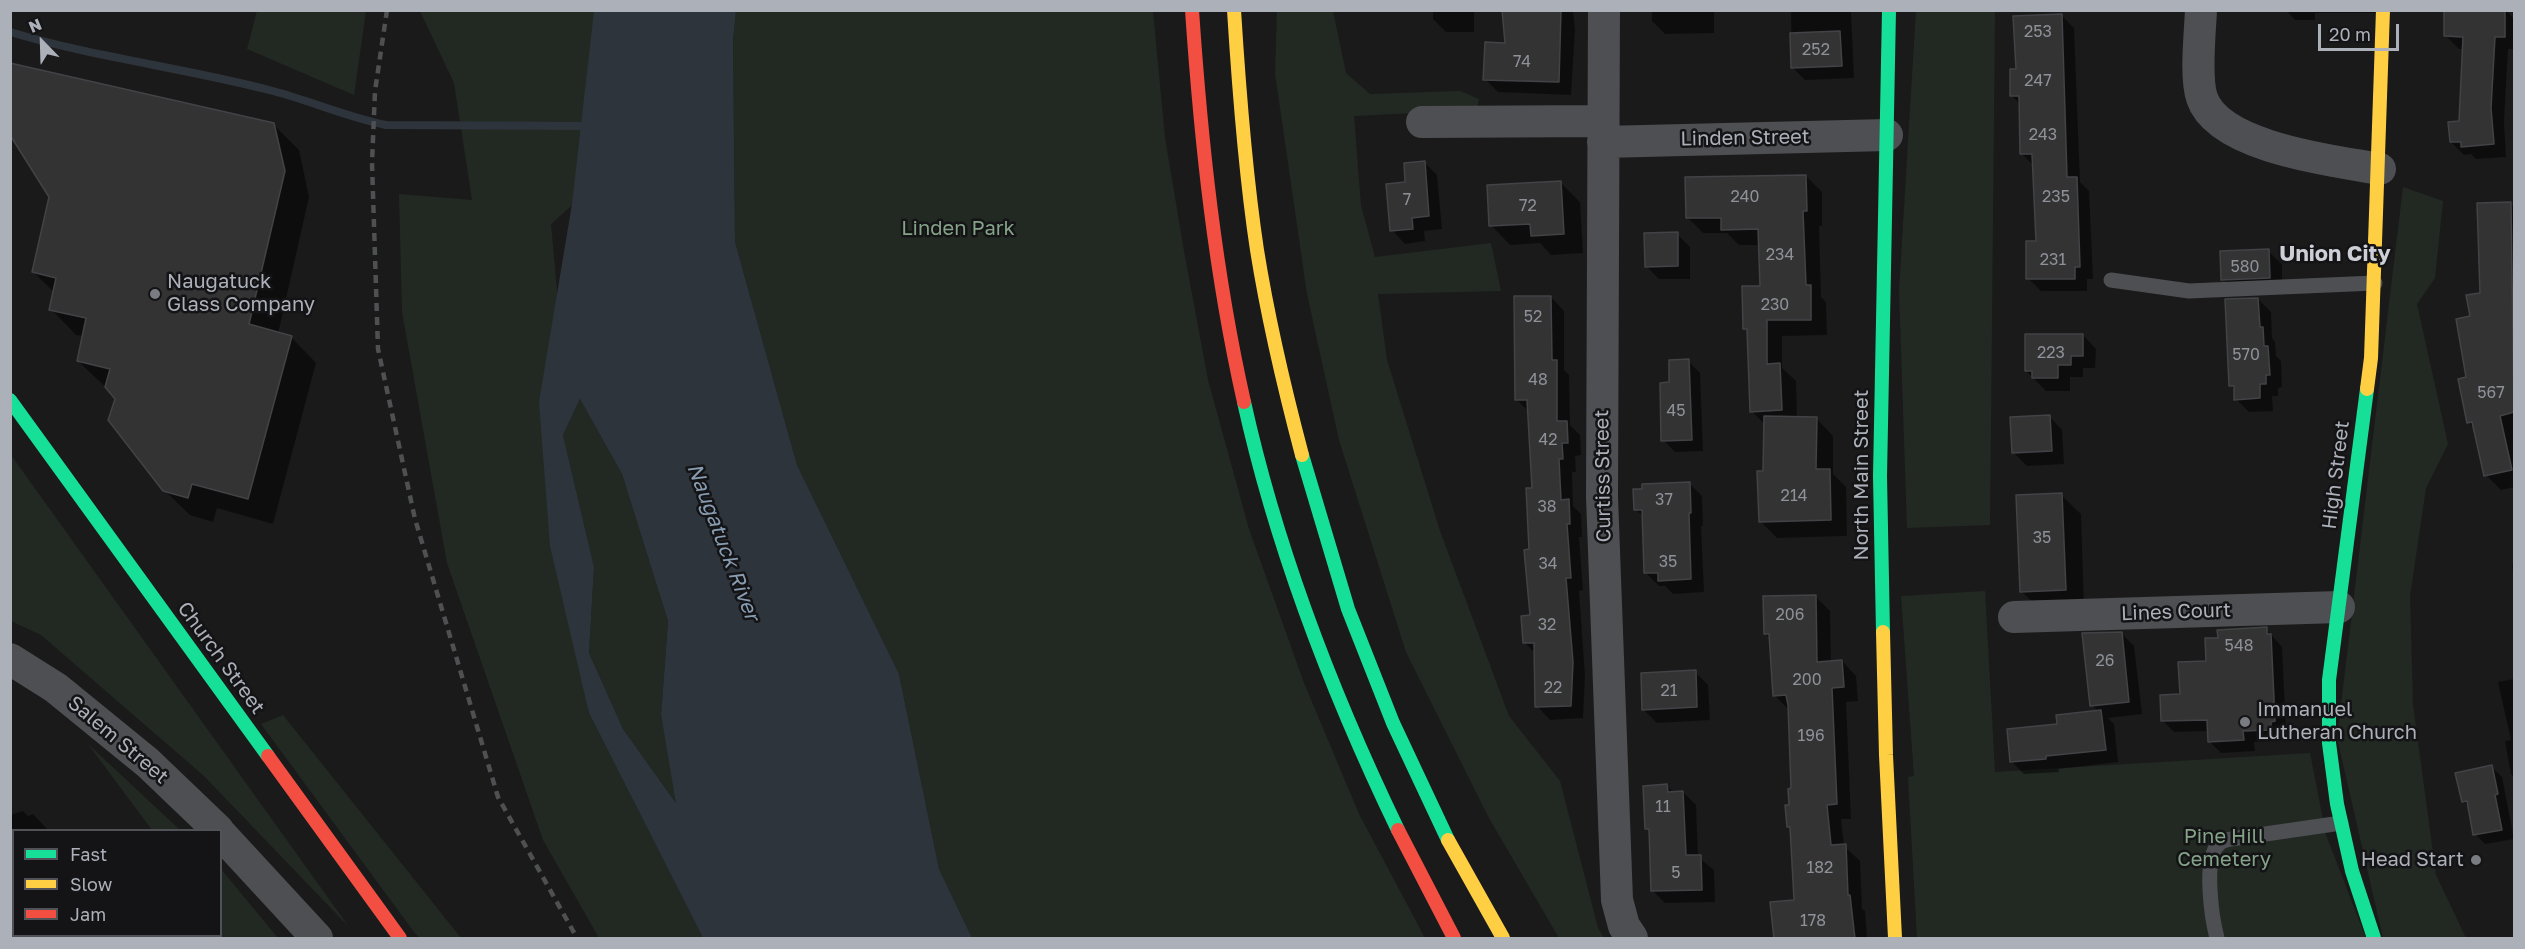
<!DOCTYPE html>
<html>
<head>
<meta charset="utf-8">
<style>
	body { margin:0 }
	#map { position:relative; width:2525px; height:949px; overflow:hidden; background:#1a1a1a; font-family:"Golos Text",sans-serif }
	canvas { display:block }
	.frame { position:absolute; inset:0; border:12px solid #acb0b9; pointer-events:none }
	.legend { position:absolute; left:12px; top:829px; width:210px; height:108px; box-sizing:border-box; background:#141416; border:2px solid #515257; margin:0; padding:8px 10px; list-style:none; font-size:18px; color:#acb0b9 }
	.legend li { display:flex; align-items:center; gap:12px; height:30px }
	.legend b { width:30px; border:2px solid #515257 }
	.north { position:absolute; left:12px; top:12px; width:60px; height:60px; -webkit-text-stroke:4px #141416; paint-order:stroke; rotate:337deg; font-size:16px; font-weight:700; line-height:24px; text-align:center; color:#acb0b9 }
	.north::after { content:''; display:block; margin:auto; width:21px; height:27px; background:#acb0b9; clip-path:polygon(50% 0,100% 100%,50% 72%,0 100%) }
	.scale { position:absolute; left:2318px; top:24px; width:81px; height:27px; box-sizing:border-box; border:3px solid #acb0b9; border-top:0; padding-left:8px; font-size:18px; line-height:21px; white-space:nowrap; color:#acb0b9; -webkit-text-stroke:4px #141416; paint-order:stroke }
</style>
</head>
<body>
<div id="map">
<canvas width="2525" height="949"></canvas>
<div class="frame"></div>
<ul class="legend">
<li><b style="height:8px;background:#16e098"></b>Fast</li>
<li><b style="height:8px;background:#ffcf43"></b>Slow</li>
<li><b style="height:8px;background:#f24e42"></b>Jam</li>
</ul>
<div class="north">N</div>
<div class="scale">20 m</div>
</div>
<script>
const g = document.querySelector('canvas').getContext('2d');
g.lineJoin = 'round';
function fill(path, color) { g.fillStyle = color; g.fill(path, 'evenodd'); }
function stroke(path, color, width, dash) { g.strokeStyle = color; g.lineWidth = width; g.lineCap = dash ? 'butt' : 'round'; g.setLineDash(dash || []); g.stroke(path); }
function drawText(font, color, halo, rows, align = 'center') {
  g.font = font + ' "Golos Text",sans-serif'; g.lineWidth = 5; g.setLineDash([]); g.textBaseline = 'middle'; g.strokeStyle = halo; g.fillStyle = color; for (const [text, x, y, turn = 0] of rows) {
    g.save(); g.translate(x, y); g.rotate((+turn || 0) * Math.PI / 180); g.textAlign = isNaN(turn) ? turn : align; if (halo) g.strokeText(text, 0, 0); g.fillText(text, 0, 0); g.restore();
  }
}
fill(new Path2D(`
	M257 11H366L354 95 247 49Z
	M420 11H622L603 178 551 224 562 346 539 402 589 713 703 938H599L543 840 447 563 402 312 399 194 472 200 454 83Z
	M736 11H1153L1165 138 1184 251 1208 380 1249 529 1304 683 1359 814 1425 938H972L939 869 899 674 797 465 735 242 733 41Z
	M1277 11H1333L1346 73 1370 94 1460 91 1479 99 1477 110 1354 116 1361 206 1375 257 1491 243 1501 291 1378 294 1387 360 1440 531 1509 716 1560 781 1598 928 1604 938H1559L1489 818 1406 652 1339 440 1307 294 1275 73Z
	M1916 11H1995L1990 525 1907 528 1899 290Z
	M2403 187 2443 201 2435 278 2417 304 2448 444 2426 488 2410 596 2413 705 2436 875 2466 938H2383L2337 738Z
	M580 399 622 474 668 621 661 715 677 804 623 729 589 653 594 567 563 435Z
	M11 455 349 927 204 776 41 635 11 621Z
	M1985 591 1995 772 2310 753 2326 835 2366 938H1917L1908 777 1914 776 1901 596Z
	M283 715 461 938H420L414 932 261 724Z
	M88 744 180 830H152Z
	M221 868V869L278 938H210L209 936H220Z`), '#222923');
fill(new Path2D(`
	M594 11H736L733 41 735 242 797 465 899 674 939 869 972 938H703L589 713 550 546 539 402 572 204ZM580 399 622 474 668 621 661 715 676 803 623 729 589 653 594 567 563 435Z`), '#2e343b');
fill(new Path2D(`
	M1433 10H1474V32H1446L1433 19Z
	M1504 10H1573L1575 30 1571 95 1498 92 1485 79 1507 44Z
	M1652 10H1714V33L1665 34 1652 21Z
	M1791 10H1860L1851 12 1854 78 1805 80 1792 67Z
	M2286 10H2379V13H2315V20H2295Z
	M2446 10H2506L2514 19V49H2508L2504 122 2506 157 2476 159 2471 154 2464 155 2451 142 2460 123 2464 49H2459L2446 36Z
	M2061 15 2074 28 2080 182 2089 191 2093 279H2087V291H2041L2028 278 2037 243 2034 166 2022 154 2020 104 2012 96 2017 71Z
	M273 124 299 150 309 197 278 334 291 337 316 363 273 524 217 508 213 522 190 515 164 490 117 398 78 361 84 336 76 335 51 309 55 293 33 272Z
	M1424 162 1437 175 1442 229 1424 231 1425 241 1405 244 1392 230 1407 184Z
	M1806 176 1822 192V226H1819L1821 297 1826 302 1827 335 1782 336V368L1796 381 1797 418 1817 419 1833 436V474L1846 487 1847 536 1777 538 1760 521 1765 425 1752 411 1749 333 1744 328 1762 287 1760 245H1739L1727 233H1703L1687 217Z
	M1561 183 1580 202 1583 253 1551 255 1540 243 1510 245 1491 225Z
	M2510 203 2514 208V487L2501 490 2486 475 2475 429 2468 422V378L2472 317 2482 294Z
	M1677 234 1690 247V279H1659L1646 266Z
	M2268 251 2282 264V290L2236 292 2223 279Z
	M1551 297 1564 311V370L1569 375 1570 425 1580 435 1581 455 1575 456 1576 472H1572L1573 506 1581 514 1582 537H1579L1583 590 1579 591 1585 676 1583 718 1550 720 1537 706 1536 654 1525 643 1532 617 1531 551 1533 489 1529 412 1517 400Z
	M2258 299 2271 312 2272 338 2275 342 2276 356 2281 361 2282 387 2278 388V396H2272L2273 411 2249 412 2236 399 2235 390 2230 385Z
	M2083 335 2096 349 2095 368H2083V377H2070V391H2046L2026 371Z
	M1688 361 1700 373 1703 451 1675 452 1663 440 1670 384Z
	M2049 416 2062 430 2064 464 2027 466 2014 453Z
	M1689 483 1702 496 1703 526H1701L1704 592 1673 594 1665 586H1659L1646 573 1644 517 1635 509Z
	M2061 495 2081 514 2084 609 2041 610 2021 591Z
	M2514 564V577L2512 565Z
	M1815 596 1830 611 1831 662 1842 661 1856 676 1858 701 1846 702 1851 819H1841L1844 846 1860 861 1862 909 1865 911 1867 938H1775L1796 901 1792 830 1789 827 1792 790 1790 711 1774 695 1771 639 1765 634Z
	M2266 629 2282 647 2286 732 2281 733 2282 740 2254 742 2255 751 2221 753 2210 742 2209 731 2174 732 2162 720 2207 663 2220 639Z
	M2121 633 2134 646 2142 714 2108 718 2114 724 2118 762 2058 769 2059 772 2024 774 2011 761 2098 711 2092 705Z
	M1695 672 1708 685 1710 720 1657 723 1644 710Z
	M2514 679V777L2511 774 2505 741 2511 740 2498 682Z
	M2491 766 2502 777 2514 839 2485 844 2475 834 2470 808 2463 801Z
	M1667 786 1674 793 1683 792 1696 805 1698 857 1714 870 1715 902 1665 903 1652 890 1651 833 1647 828Z
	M23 811 28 816 33 814 48 830H14V879L10 880V815Z
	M22 936H109L110 938H23Z`), '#0007');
stroke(new Path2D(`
	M10 32C97 58 186 68 273 91 311 101 347 117 386 125L589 126`), '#2e343b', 8);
const building = new Path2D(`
	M1502 10H1561L1559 82 1483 80 1485 42 1505 43Z
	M2444 10H2505V37H2495L2491 108 2494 144 2461 147V142H2450L2448 122 2459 121 2463 37 2444 36Z
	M2062 14 2067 177H2077L2080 267H2075V279H2026V241H2036L2032 154H2020L2019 96H2010V69H2016L2013 16Z
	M1840 31 1842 66 1791 68 1790 33Z
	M10 63 274 123 285 171 249 324 292 336 248 499 192 484 188 498 163 491 108 420 115 399 105 387 110 369 77 361 86 318 49 310 56 278 32 272 49 197 10 135Z
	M1425 161 1429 216 1412 218 1413 229 1390 231 1386 184 1405 182 1404 163Z
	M1806 175 1807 211H1803L1806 285H1811V320H1767V364L1780 363 1782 410 1750 412 1747 329H1743L1742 286H1760L1758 229 1721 230V218H1686L1685 177Z
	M1561 181 1564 234 1531 236 1530 224 1489 226 1487 185Z
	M2511 202 2514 412 2500 416 2512 470 2484 476 2472 422 2467 423 2458 379 2466 377 2456 319 2470 316 2466 295 2480 293 2477 203Z
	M1678 232V266L1645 267 1644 233Z
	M2269 249 2270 278 2221 280 2220 251Z
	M1514 296H1551L1552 360H1557V421H1567L1568 443H1562L1563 459H1559L1561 500 1569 499 1570 524H1567L1571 578H1566L1573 662 1571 706 1535 707 1534 643H1523L1521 616 1530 615 1524 550 1529 549 1526 488H1532L1527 400H1515Z
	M2258 298 2260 327H2263L2264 346H2268L2270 375H2266V384H2260V398L2234 400V386H2229L2225 299Z
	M2025 334H2083V356H2071V365H2058V378H2032V371H2025Z
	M1689 359 1692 440 1661 441 1660 383 1669 382V360Z
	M2050 415 2052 451 2012 453 2010 417Z
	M1764 416 1817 417 1816 469H1830L1831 520 1759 522 1757 471H1763Z
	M1690 482 1691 513H1689L1691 579 1658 581V573H1644L1642 510H1634L1633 489H1642V484Z
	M2062 493 2066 590 2020 592 2016 495Z
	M1816 595 1817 662 1842 660 1844 687 1832 688 1837 804 1827 805 1831 845 1846 844 1848 895H1850L1855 939H1774L1770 902 1794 900 1790 827H1787L1785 805H1789L1788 789 1791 788 1788 705 1786 695 1773 696 1769 634H1764L1763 596Z
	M2267 627V634H2271L2275 721 2271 722V730L2243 731 2244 740 2208 742 2207 720 2161 721 2160 695 2180 694 2178 662 2206 661 2205 638H2218L2217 630Z
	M2122 632 2129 702 2090 706 2082 633Z
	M1696 670 1697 707 1642 710 1641 673Z
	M2101 710 2106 750 2046 756V759L2010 762 2007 729 2057 724 2056 715Z
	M2492 765 2498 794 2495 795 2502 830 2473 835 2467 801 2462 802 2455 773Z
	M1667 784 1668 792 1683 791 1686 855H1701L1702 890 1651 891 1649 829H1645L1643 786Z`);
fill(building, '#333334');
stroke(building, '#424346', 1.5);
stroke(new Path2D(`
	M2111 280 2189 291 2375 283
	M2217 938C2212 919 2203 860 2218 845 2221 841 2226 840 2231 839L2341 823`), '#4e4f52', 15);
stroke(new Path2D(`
	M1604 10 1602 497 1617 900 1624 926 1632 938
	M2201 10C2200 33 2195 78 2202 98 2219 148 2335 161 2380 169
	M1422 122 1602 121
	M1603 142 1887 135
	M2014 617 2339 607
	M10 659 56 688 148 763 218 830
	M220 833 317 938`), '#4e4f52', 32);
stroke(new Path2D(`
	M2367 389 2329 680V743L2337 804 2352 871 2374 938
	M10 400 268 756
	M1244 402C1277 551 1332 693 1398 830
	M1302 455 1348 609 1393 723 1448 840
	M1883 632 1880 476 1889 10`), '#16e098', 14);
stroke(new Path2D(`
	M1234 10C1239 90 1245 171 1257 250 1268 319 1284 387 1302 455
	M2367 389 2371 358 2383 10
	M1883 632 1886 755 1895 938
	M1448 840 1503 938`), '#ffcf43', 14);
stroke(new Path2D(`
	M1192 10C1201 142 1215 273 1244 402
	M268 756 400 938
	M1398 830 1454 938`), '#f24e42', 14);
stroke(new Path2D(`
	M387 10 375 91 372 163 378 349 415 519 498 797 577 938`), '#4f5052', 4.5, [8, 6]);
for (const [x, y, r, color] of [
	[155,294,6,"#797c81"],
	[2245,722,6,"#797c81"],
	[2476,860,6,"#797c81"]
]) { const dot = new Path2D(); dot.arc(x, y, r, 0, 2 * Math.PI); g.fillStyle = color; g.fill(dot); stroke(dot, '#141416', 2); }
drawText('16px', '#8e9198', null, [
	["253",2038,32],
	["252",1816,50],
	["74",1522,62],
	["247",2038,81],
	["243",2043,135],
	["240",1745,197],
	["235",2056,197],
	["7",1407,200],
	["72",1528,206],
	["234",1780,255],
	["231",2053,260],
	["580",2245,267],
	["230",1775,305],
	["52",1533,317],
	["223",2051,353],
	["570",2246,355],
	["48",1538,380],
	["567",2491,393],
	["45",1676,411],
	["42",1548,440],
	["214",1794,496],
	["37",1664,500],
	["38",1547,507],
	["35",2042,538],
	["35",1668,562],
	["34",1548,564],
	["206",1790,615],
	["32",1547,625],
	["548",2239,646],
	["26",2105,661],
	["200",1807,680],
	["22",1553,688],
	["21",1669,691],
	["196",1811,736],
	["11",1663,807],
	["182",1820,868],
	["5",1676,873],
	["178",1813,921]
]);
drawText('20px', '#acb0b9', '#141416', [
	["Linden Street",1745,138,-1],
	["North Main Street",1862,475,-90],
	["High Street",2336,475,-83],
	["Curtiss Street",1603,476,-91],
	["Lines Court",2176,612,-2],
	["Church Street",221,658,54],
	["Salem Street",118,740,40]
]);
drawText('20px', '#85a388', '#141416', [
	["Linden Park",958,229],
	["Pine Hill",2224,837],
	["Cemetery",2224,860]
]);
drawText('20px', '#acb0b9', '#141416', [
	["Naugatuck",167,282],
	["Glass Company",167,305],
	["Immanuel",2257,710],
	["Lutheran Church",2257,733],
	["Head Start",2464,860,"right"]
], 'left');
drawText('italic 21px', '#879cb1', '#141416', [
	["Naugatuck River",723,542,69]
]);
drawText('bold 22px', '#cdcfd6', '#141416', [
	["Union City",2335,254]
]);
</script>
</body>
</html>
